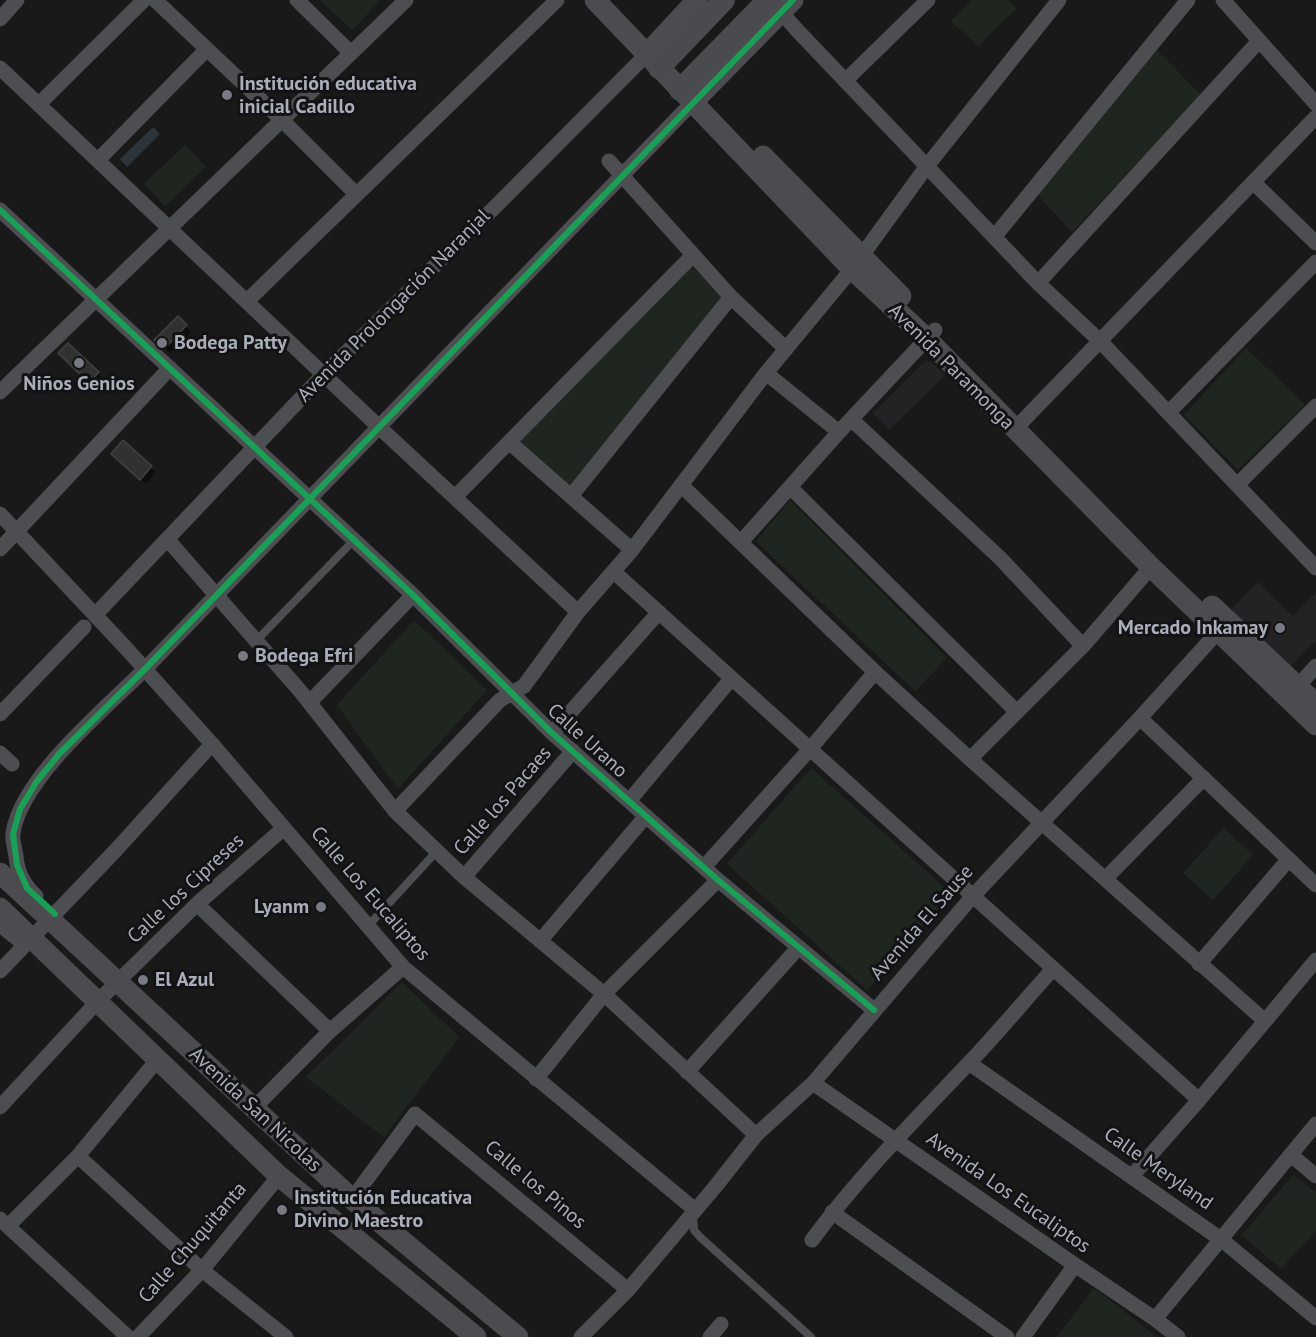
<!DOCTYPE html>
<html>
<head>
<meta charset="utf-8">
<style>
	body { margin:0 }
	canvas { display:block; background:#191919 }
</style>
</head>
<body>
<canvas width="1316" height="1337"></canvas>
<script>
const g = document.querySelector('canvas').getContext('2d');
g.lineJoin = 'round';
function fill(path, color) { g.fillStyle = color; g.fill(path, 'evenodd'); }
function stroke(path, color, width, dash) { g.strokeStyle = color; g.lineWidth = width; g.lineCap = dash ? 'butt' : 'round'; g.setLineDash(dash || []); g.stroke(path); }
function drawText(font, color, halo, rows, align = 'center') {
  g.font = font + ' "PT Sans",sans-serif'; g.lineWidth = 6; g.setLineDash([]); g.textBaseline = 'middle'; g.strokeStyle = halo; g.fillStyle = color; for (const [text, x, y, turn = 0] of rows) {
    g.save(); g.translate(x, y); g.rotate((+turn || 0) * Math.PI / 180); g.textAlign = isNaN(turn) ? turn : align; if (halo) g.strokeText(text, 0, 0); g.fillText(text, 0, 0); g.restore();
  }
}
fill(new Path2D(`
	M927 361 931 362 945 375 889 430 873 413 924 362Z
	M1258 582 1293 616 1316 593V640L1286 671 1228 613Z`), '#232325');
fill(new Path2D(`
	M320 0H381L352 30Z
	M972 0H1008L1017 8 978 46 951 21Z
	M1155 48 1201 95 1072 232 1033 190Z
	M185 145 206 167 165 206 144 184Z
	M691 266 723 297 569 486 518 443Z
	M1246 348 1305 405 1238 470 1184 415Z
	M790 500 947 658 915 691 756 541Z
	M414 620 487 690 398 789 337 705Z
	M811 768 952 894 867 990 727 864Z
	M1224 828 1253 855 1213 900 1183 873Z
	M402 982 459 1037 384 1137 306 1077Z
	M1293 1175 1316 1193V1230L1281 1269 1242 1235Z
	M1094 1288 1157 1337H1057Z`), '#1f2620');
fill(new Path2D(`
	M153 127 160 134 127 167 120 159Z`), '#2b333b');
fill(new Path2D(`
	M178 318 191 332 170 353 156 340Z
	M68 345 104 379 96 387 60 353Z
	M123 442 156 472 146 484 118 459Z`), '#0007');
const building = new Path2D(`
	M178 316 187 325 164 349 154 340Z
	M68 343 99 372 89 383 58 353Z
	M123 440 152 466 140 480 111 454Z`);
fill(building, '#313131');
stroke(building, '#414245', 1.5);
stroke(new Path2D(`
	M256 641 354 540
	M368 926 437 851
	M693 1216 694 1230 700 1237 811 1337`), '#4d4e52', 8);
stroke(new Path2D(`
	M155 0 282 120 356 194
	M297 0 351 53
	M1223 0 1316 104
	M781 12 796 29 1038 283 1100 341 1316 568
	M0 19 17 0
	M0 68 379 427 578 612
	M845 81 928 0
	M39 104 144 0
	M98 160 207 49
	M609 161 731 297 786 349
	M1253 182 1316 243
	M0 210 413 595 552 733 718 880 874 1010
	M995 236 1188 0
	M1038 283 1259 41
	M247 301 557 0
	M766 373 839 432
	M0 392 406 0
	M1169 412 1316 262
	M851 419 1000 558 1083 646
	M1014 430 1316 117
	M509 442 632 550
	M1238 484 1316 406
	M681 485 875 672 970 759 1265 1021
	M791 488 1017 712
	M571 496 731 297
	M455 497 693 255
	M0 514 125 647 212 744 403 967 694 1209
	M167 539 301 692 395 811 464 877 604 994 756 1135
	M741 542 839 432 935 330
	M0 549 170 368
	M614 572 1199 1100
	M95 615 324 374 500 202 647 54
	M1292 693 1316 666
	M310 702 413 595
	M0 714 84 627
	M1140 718 1316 885
	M552 733 659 612
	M0 753 12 764
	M970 759 1083 646 1151 567
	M629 801 731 679
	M395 811 500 700 524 686 578 612 632 550 766 373 852 269 927 166 1059 0
	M704 867 810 749 875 672
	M464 877 573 751
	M1106 878 1204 778
	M36 896C24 885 17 871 16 856 15 849 12 840 13 833 21 778 105 709 144 670L692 103
	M197 904 330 1031
	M0 925 25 945
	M540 941 646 816
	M1199 964 1289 859
	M0 971 116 850 212 744
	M969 1063 1222 1240 1316 1318
	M687 1072 799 947
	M536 1079 604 994 718 880
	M813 1083 1075 1265 1155 1319 1178 1337
	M0 1107 98 1001 197 904 284 828
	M253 1109 330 1031 403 967
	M1291 1155 1316 1176
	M78 1156 202 1270 286 1337
	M1132 1176 1199 1100 1316 960
	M352 1199 415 1114 628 1290
	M832 1212 1007 1337
	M0 1219 128 1337
	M8 1226 78 1156 158 1059
	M812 1240C858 1177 913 1122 967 1065 997 1034 1024 1001 1053 969
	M1155 1319 1316 1124
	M138 1337 202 1270 279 1176
	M581 1337 628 1290 715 1187 756 1135 813 1083 972 897 1140 718 1224 625
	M710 1337 721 1324
	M1023 1337 1075 1265`), '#4d4e52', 15);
stroke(new Path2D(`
	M595 0 852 269 926 338 1151 567 1316 725
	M647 54 697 0
	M692 103 793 0
	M763 156 901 296
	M1212 606 1316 704
	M0 873 352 1199 518 1337
	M0 908 279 1176 476 1337`), '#4c4c50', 21);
stroke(new Path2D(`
	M659 68 724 0
	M680 90 768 0`), '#4a4b4e', 22);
stroke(new Path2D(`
	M0 210 413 595 552 733 718 880 874 1010
	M55 914 27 888 17 865 13 834 20 809 37 781 60 753 144 670 793 0`), '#1a9f57', 6);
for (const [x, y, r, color] of [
	[227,95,6,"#777a82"],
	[162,343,6,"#777a82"],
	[79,363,6,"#777a82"],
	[1280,628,6,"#777a82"],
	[243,656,6,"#777a82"],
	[321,907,6,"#777a82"],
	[143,980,6,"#777a82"],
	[282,1210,6,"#777a82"]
]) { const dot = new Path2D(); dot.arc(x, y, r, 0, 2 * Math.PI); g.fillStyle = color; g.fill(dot); stroke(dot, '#131315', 2); }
drawText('bold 20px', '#aaaeba', '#131315', [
	["Institución educativa",239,84],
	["inicial Cadillo",239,107],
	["Bodega Patty",174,343],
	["Niños Genios",79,384,"center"],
	["Mercado Inkamay",1268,628,"right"],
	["Bodega Efri",255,656],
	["Lyanm",309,907,"right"],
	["El Azul",155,980],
	["Institución Educativa",294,1198],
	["Divino Maestro",294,1221]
], 'left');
drawText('20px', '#aaaeba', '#131315', [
	["Avenida Prolongación Naranjal",394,306,-45],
	["Avenida Paramonga",951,367,45],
	["Calle Urano",587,741,42],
	["Calle los Pacaes",503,801,-49],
	["Calle los Cipreses",186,889,-43],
	["Calle Los Eucaliptos",370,894,49],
	["Avenida El Sause",922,923,-49],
	["Avenida San Nicolas",255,1110,43],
	["Calle Meryland",1158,1169,35],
	["Calle los Pinos",535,1185,40],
	["Avenida Los Eucaliptos",1008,1193,35],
	["Calle Chuquitanta",193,1243,-49]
]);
</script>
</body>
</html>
